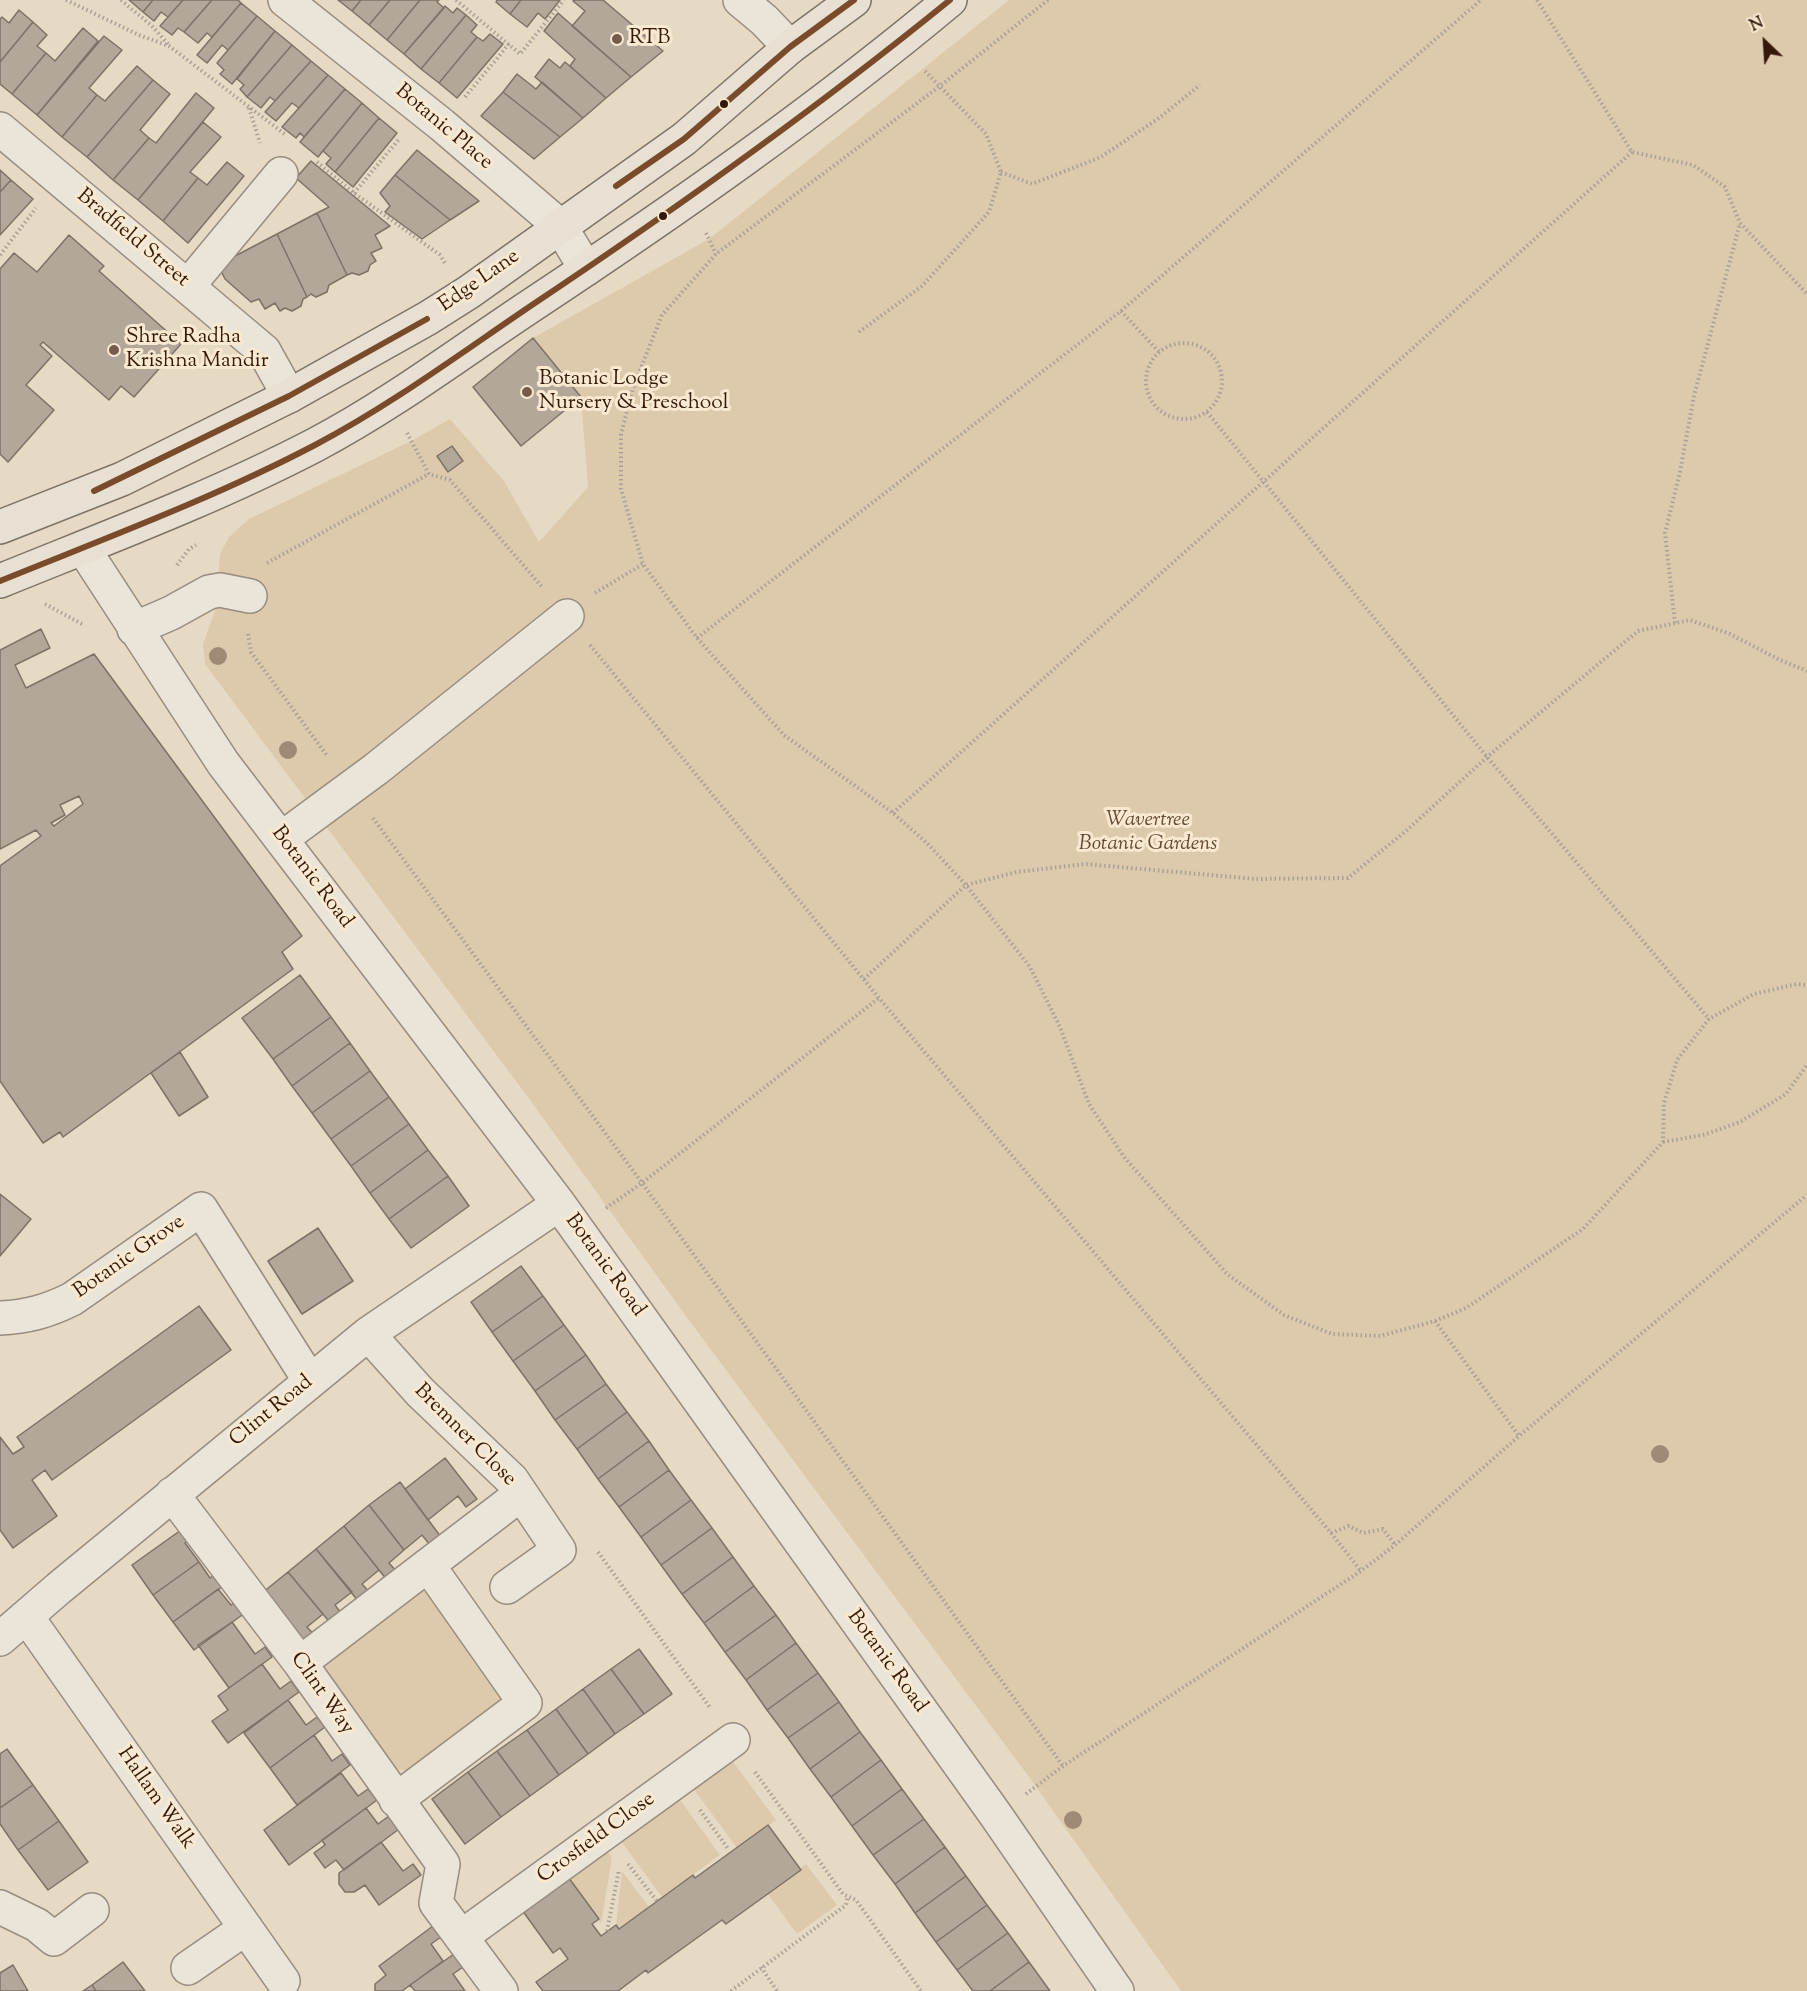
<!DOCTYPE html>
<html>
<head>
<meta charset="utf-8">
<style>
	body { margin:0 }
	#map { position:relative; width:1807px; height:1991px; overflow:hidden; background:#e7dac5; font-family:"Sorts Mill Goudy",serif }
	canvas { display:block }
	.north { position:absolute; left:1735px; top:12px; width:60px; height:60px; -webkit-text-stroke:4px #f9e9d0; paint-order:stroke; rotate:335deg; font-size:16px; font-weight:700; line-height:24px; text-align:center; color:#35180a }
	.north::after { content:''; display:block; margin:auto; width:21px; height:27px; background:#35180a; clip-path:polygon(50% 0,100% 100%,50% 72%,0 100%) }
</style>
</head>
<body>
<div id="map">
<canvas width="1807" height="1991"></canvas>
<div class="north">N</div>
</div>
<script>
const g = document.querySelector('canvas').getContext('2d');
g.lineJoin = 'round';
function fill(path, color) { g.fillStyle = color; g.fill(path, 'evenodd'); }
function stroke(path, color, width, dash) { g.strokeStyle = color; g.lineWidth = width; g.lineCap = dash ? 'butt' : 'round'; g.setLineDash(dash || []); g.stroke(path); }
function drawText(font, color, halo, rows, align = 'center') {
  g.font = font + ' "Sorts Mill Goudy",serif'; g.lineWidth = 6; g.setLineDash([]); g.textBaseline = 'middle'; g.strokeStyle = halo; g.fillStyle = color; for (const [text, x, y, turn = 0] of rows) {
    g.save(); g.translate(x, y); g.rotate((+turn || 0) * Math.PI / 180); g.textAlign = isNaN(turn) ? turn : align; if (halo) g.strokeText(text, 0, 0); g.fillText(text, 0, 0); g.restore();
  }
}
fill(new Path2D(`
	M1009 0H1807V1991H1181L1029 1777 688 1319 530 1100 205 664 203 644 216 608 220 554 229 537 249 519 411 441 450 419 504 481 539 542 588 487 581 397 533 338 709 239Z
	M429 1578 508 1688 504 1708 411 1771 392 1769 315 1661Z
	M726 1752 776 1820 737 1848 687 1780Z
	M678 1797 720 1855 662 1897 621 1841Z
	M602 1842 612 1858 601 1924 563 1870Z
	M806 1864 837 1905 797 1934 767 1893Z
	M622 1871 649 1907 619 1929 616 1925Z`), '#ddcaad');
const building = new Path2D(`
	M129 0H153L143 12Z
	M153 0H183L168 17 161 12 154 21 143 12Z
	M183 0H212L184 32 178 28 172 35 160 26Z
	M212 0H238L241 3 212 37 207 33 198 43 184 32Z
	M338 0H361L352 11Z
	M361 0H390L369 25 352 11Z
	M390 0H420L387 40 369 25Z
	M420 0H439L437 2 444 8 404 54 387 40Z
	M497 0H521L510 14 496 2Z
	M521 0H560L545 19 538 13 527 27 510 14Z
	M575 0H603L663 51 631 77 572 26 585 11 573 1Z
	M241 3 257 16 228 50 222 45 207 63 197 55Z
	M445 6 453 13 457 8 466 15 421 69 404 54Z
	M19 10 33 22 0 62V19L2 17 9 23Z
	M558 13 631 77 606 98 570 66 575 59 544 31Z
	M466 15 477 25 471 32 477 37 439 83 421 69Z
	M257 16 275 31 232 84 220 74 224 70 217 63Z
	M33 22 47 35 37 46 46 53 12 94 0 84V62Z
	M83 28 98 41 37 115 12 94 46 53 55 61Z
	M275 31 292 45 247 97 240 89 244 85 237 79Z
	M490 34 503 44 457 98 439 83 477 37 483 41Z
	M104 36 122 50 89 88 97 95 62 137 37 115Z
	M292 45 311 61 275 101 270 97 261 108 247 97Z
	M549 59 560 68 565 62 606 98 583 118 535 77Z
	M311 61 328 75 299 108 292 103 276 121 265 112Z
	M137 66 153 80 87 157 62 137 97 95 105 101Z
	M517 74 536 89 542 82 583 118 560 137 503 92Z
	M328 75 345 89 304 137 300 133 296 138 282 127Z
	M153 80 170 94 140 130 149 138 113 180 87 157Z
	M345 89 362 103 318 157 300 142Z
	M503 92 560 137 534 159 481 116Z
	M196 93 214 108 138 200 113 180 149 138 156 143Z
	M362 103 379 118 335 172 326 164 331 158 323 151Z
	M379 118 397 133 353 187 335 172Z
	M203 122 221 137 190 172 198 178 163 221 138 200Z
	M417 150 479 201 450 220 395 175Z
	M311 161 390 226 375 235 382 248 371 253 376 261 370 265 368 271 359 275 352 273 347 275 317 213 329 207 296 178Z
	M227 162 244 176 188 243 163 221 198 178 207 185Z
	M0 170 11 180 0 192Z
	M395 175 450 220 422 239 385 212 390 206 380 193Z
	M11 180 33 199 0 235V192Z
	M317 213 347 275 329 285 327 292 316 297 311 294 307 297 277 234Z
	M277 234 307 297 303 299 301 306 292 311 285 308 280 311 275 303 265 309 259 299 251 302 225 279 218 265Z
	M69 235 104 266 99 271 181 344 134 397 121 386 109 400 43 342 40 345 52 356 26 385 54 410 8 462 0 454V269L14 253 37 272Z
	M533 338 581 397 521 446 473 387Z
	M452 446 463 461 448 472 437 456Z
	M41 629 50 648 15 665 26 688 94 654 302 936 282 952 293 969 63 1137 60 1132 43 1143 0 1081V866L41 836 36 830 0 849V650ZM79 796 83 804 54 826 51 823 65 815 60 805Z
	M300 975 331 1017 273 1059 242 1018Z
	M331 1017 350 1043 292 1086 273 1059Z
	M350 1043 370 1071 312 1113 292 1086Z
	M180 1052 208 1097 179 1116 151 1073Z
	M370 1071 389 1097 331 1139 312 1113Z
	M389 1097 409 1124 351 1166 331 1139Z
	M409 1124 428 1150 370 1193 351 1166Z
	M428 1150 448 1176 389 1219 370 1193Z
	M448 1176 469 1206 411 1248 389 1219Z
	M0 1194 31 1219 0 1256Z
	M318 1228 353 1281 302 1314 268 1261Z
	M521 1266 543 1296 492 1332 471 1302Z
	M543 1296 564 1325 513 1361 492 1332Z
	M199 1306 231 1350 52 1480 45 1470 32 1480 57 1516 13 1548 0 1530V1437L13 1454 24 1447 17 1437Z
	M564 1325 586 1355 535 1391 513 1361Z
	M586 1355 606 1384 555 1420 535 1391Z
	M606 1384 627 1412 577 1449 555 1420Z
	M627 1412 649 1441 598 1479 577 1449Z
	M649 1441 669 1470 619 1507 598 1479Z
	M445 1458 477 1499 466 1507 458 1496 428 1520 405 1489Z
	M669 1470 691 1500 641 1537 619 1507Z
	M400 1482 441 1537 430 1545 422 1535 404 1550 369 1505Z
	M691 1500 712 1528 661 1565 641 1537Z
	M369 1505 404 1550 389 1563 397 1572 387 1580 344 1526Z
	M188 1525 195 1536 185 1543 199 1562 153 1595 132 1565Z
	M344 1526 379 1570 362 1584 371 1594 359 1602 316 1549Z
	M712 1528 733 1557 682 1594 661 1565Z
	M316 1549 352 1592 335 1605 343 1616 332 1625 288 1572Z
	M733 1557 754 1586 704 1623 682 1594Z
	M199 1562 210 1578 222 1570 230 1581 173 1622 153 1595Z
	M288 1572 323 1614 307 1627 316 1637 305 1646 262 1593Z
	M754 1586 776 1615 725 1652 704 1623Z
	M218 1589 231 1605 241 1598 249 1610 194 1650 173 1622Z
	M776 1615 796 1643 746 1680 725 1652Z
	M232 1622 255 1654 265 1647 272 1657 229 1688 198 1645Z
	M796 1643 818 1673 767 1710 746 1680Z
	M639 1649 672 1694 644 1714 611 1669Z
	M262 1664 280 1689 291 1681 299 1692 228 1743 212 1721 228 1710 218 1696Z
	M611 1669 644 1714 615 1734 583 1689Z
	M818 1673 839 1702 788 1738 767 1710Z
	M583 1689 615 1734 588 1754 556 1709Z
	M288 1700 306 1725 317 1717 325 1727 270 1768 244 1733Z
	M839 1702 860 1732 810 1769 788 1738Z
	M556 1709 588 1754 559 1775 527 1730Z
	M527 1730 559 1775 530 1796 497 1751Z
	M860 1732 881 1760 831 1797 810 1769Z
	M314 1735 332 1761 342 1754 350 1765 297 1805 270 1768Z
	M7 1749 33 1785 0 1808V1754Z
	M497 1751 530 1796 501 1817 468 1772Z
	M881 1760 902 1789 852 1826 831 1797Z
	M468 1772 501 1817 465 1844 432 1799Z
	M341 1773 358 1796 368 1789 377 1800 289 1865 264 1830Z
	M33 1785 59 1821 18 1850 0 1824V1808Z
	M902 1789 924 1819 873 1855 852 1826Z
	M366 1808 378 1824 389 1816 399 1829 344 1870 336 1860 325 1868 314 1853 325 1845 322 1840Z
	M924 1819 945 1847 895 1884 873 1855Z
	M59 1821 88 1862 48 1890 18 1850Z
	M768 1825 801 1870 726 1924 722 1920 648 1973 646 1970 618 1991H543L536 1982 568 1959 560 1948 553 1953 517 1903 563 1870 599 1919 592 1924 601 1936 616 1925 619 1929 693 1875 695 1878Z
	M381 1842 403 1871 413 1864 421 1875 379 1905 365 1885 354 1892H345L339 1884V1873Z
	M945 1847 966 1876 915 1913 895 1884Z
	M966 1876 987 1905 936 1942 915 1913Z
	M987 1905 1008 1933 957 1970 936 1942Z
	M433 1926 441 1937 431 1944 443 1961 402 1991H375V1984L386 1975 379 1966Z
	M1008 1933 1029 1962 990 1991H973L957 1970Z
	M454 1954 463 1967 453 1974 465 1991H415L410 1985Z
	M123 1962 145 1991H96L92 1985Z
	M1029 1962 1050 1991H990Z
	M13 1965 28 1991H0V1973Z
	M92 1985 96 1991H83Z`);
fill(building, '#b2a799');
stroke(building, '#7d7266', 1.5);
const minor = new Path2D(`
	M285 0 442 125 560 226 586 269
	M740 0 764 20 790 47
	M0 129 264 351 289 396
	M188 286 281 174
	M83 548 223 763 559 1204 995 1814 1117 1991
	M134 629 171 613 209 592 220 590 250 596
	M281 839 376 769 567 616
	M0 1318C27 1317 48 1311 72 1299L201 1209 310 1381
	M368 1334 420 1392 512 1480 559 1550 507 1587
	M172 1494 300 1663 443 1864 436 1903 501 1991
	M27 1617 283 1981
	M0 1639 59 1588 368 1334 559 1204
	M300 1663 521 1494
	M396 1800 525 1703 428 1565
	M0 1907 37 1925 54 1939 92 1910
	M461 1937 733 1740
	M188 1968 246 1928`);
const highway = new Path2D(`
	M0 527 122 479 289 396 428 318 469 292 684 139 790 47 854 0
	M0 581C106 538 213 498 315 445 391 405 461 352 532 305 677 209 817 111 950 0`);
stroke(minor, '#978c7f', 36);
stroke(highway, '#7d7266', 36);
stroke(new Path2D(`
	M66 0 139 35 169 46 286 135
	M121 0 152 26 168 44
	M456 0 520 54 564 0
	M1048 0 940 86 716 254 662 315 634 385 621 434V489L643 564 697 638 784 735 893 813 927 843 966 885 1030 967 1060 1027 1089 1104 1124 1157 1227 1274 1284 1315 1332 1334 1380 1336 1435 1321 1466 1308 1583 1229 1663 1142 1664 1103 1677 1060 1709 1019 1754 994 1797 984 1807 985
	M1537 0 1632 152 1693 165 1725 187 1740 223 1807 294
	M465 97 509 44
	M249 108 260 143
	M317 162 354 193 440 255 445 263
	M1001 172 1032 184 1101 157 1159 118 1200 85
	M354 193 400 138
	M706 233 716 254
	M0 255 36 208
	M1121 311 1159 352
	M859 332 922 286 989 212 1001 172 986 134 924 70
	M1146 381a38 38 0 1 1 76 0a38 38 0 1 1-76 0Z
	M1207 412 1487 757 1709 1019
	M407 433 429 474 450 480 543 588
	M267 563 429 474
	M177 565 189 549 196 545
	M595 593 643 564
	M45 604 84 625
	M1675 623 1665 533 1680 472 1694 396 1740 223
	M248 634 251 652 328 757
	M697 638 1121 311 1481 0
	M590 645 879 998 1331 1533 1361 1571
	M893 813 1632 152
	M373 818 642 1183 1063 1766
	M864 979 966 885 1017 872 1085 864 1256 879 1348 878 1406 831 1487 757 1638 631 1690 620 1730 634 1780 660 1807 671
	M1663 1142 1703 1135 1740 1122 1786 1094 1807 1065
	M606 1208 642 1183 879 998
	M1435 1321 1519 1436
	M1331 1533 1349 1526 1363 1533 1383 1529 1395 1545
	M598 1552 711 1709
	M755 1772 843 1894 856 1900 921 1991
	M1026 1794 1063 1766 1361 1571 1395 1545 1519 1436 1807 1195
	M700 1810 729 1850
	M628 1864 657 1901
	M607 1931 619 1870
	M761 1967 777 1991
	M731 1991 846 1905 848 1896`), '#a8a097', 4, [1.5, 3]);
stroke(minor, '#ebe4d9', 33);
stroke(highway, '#e8e0d3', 33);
stroke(new Path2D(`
	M616 186 684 139 790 47 854 0
	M94 491 289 396 427 319
	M0 581C106 538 214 498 315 445 391 405 461 353 532 305 676 209 816 109 950 0`), '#7a4b2a', 6);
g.fillStyle = '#a08a76';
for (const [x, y] of [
	[218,656],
	[288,750],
	[1660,1454],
	[1073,1820]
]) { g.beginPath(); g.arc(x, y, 9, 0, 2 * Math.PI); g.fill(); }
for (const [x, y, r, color] of [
	[617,39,6,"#735c4b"],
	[724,104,5,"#35180a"],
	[663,216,5,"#35180a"],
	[114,350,6,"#735c4b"],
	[527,392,6,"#735c4b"]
]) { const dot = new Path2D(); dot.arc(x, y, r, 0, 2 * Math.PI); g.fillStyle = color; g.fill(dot); stroke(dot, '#f9e9d0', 2); }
drawText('21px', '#35180a', '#f9e9d0', [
	["RTB",629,39],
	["Shree Radha",126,338],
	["Krishna Mandir",126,362],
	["Botanic Lodge",539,380],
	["Nursery & Preschool",539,404]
], 'left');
drawText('21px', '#35180a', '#f9e9d0', [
	["Botanic Place",443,128,40],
	["Bradfield Street",132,239,40],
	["Edge Lane",480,282,-35],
	["Botanic Road",311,878,53],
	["Botanic Grove",130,1258,-35],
	["Botanic Road",604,1266,54],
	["Clint Road",272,1412,-39],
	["Bremner Close",464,1436,45],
	["Botanic Road",886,1662,54],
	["Clint Way",321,1694,55],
	["Hallam Walk",155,1799,55],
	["Crosfield Close",597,1839,-36]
]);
drawText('italic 21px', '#654935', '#f9e9d0', [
	["Wavertree",1148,821],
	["Botanic Gardens",1148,845]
]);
</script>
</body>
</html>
